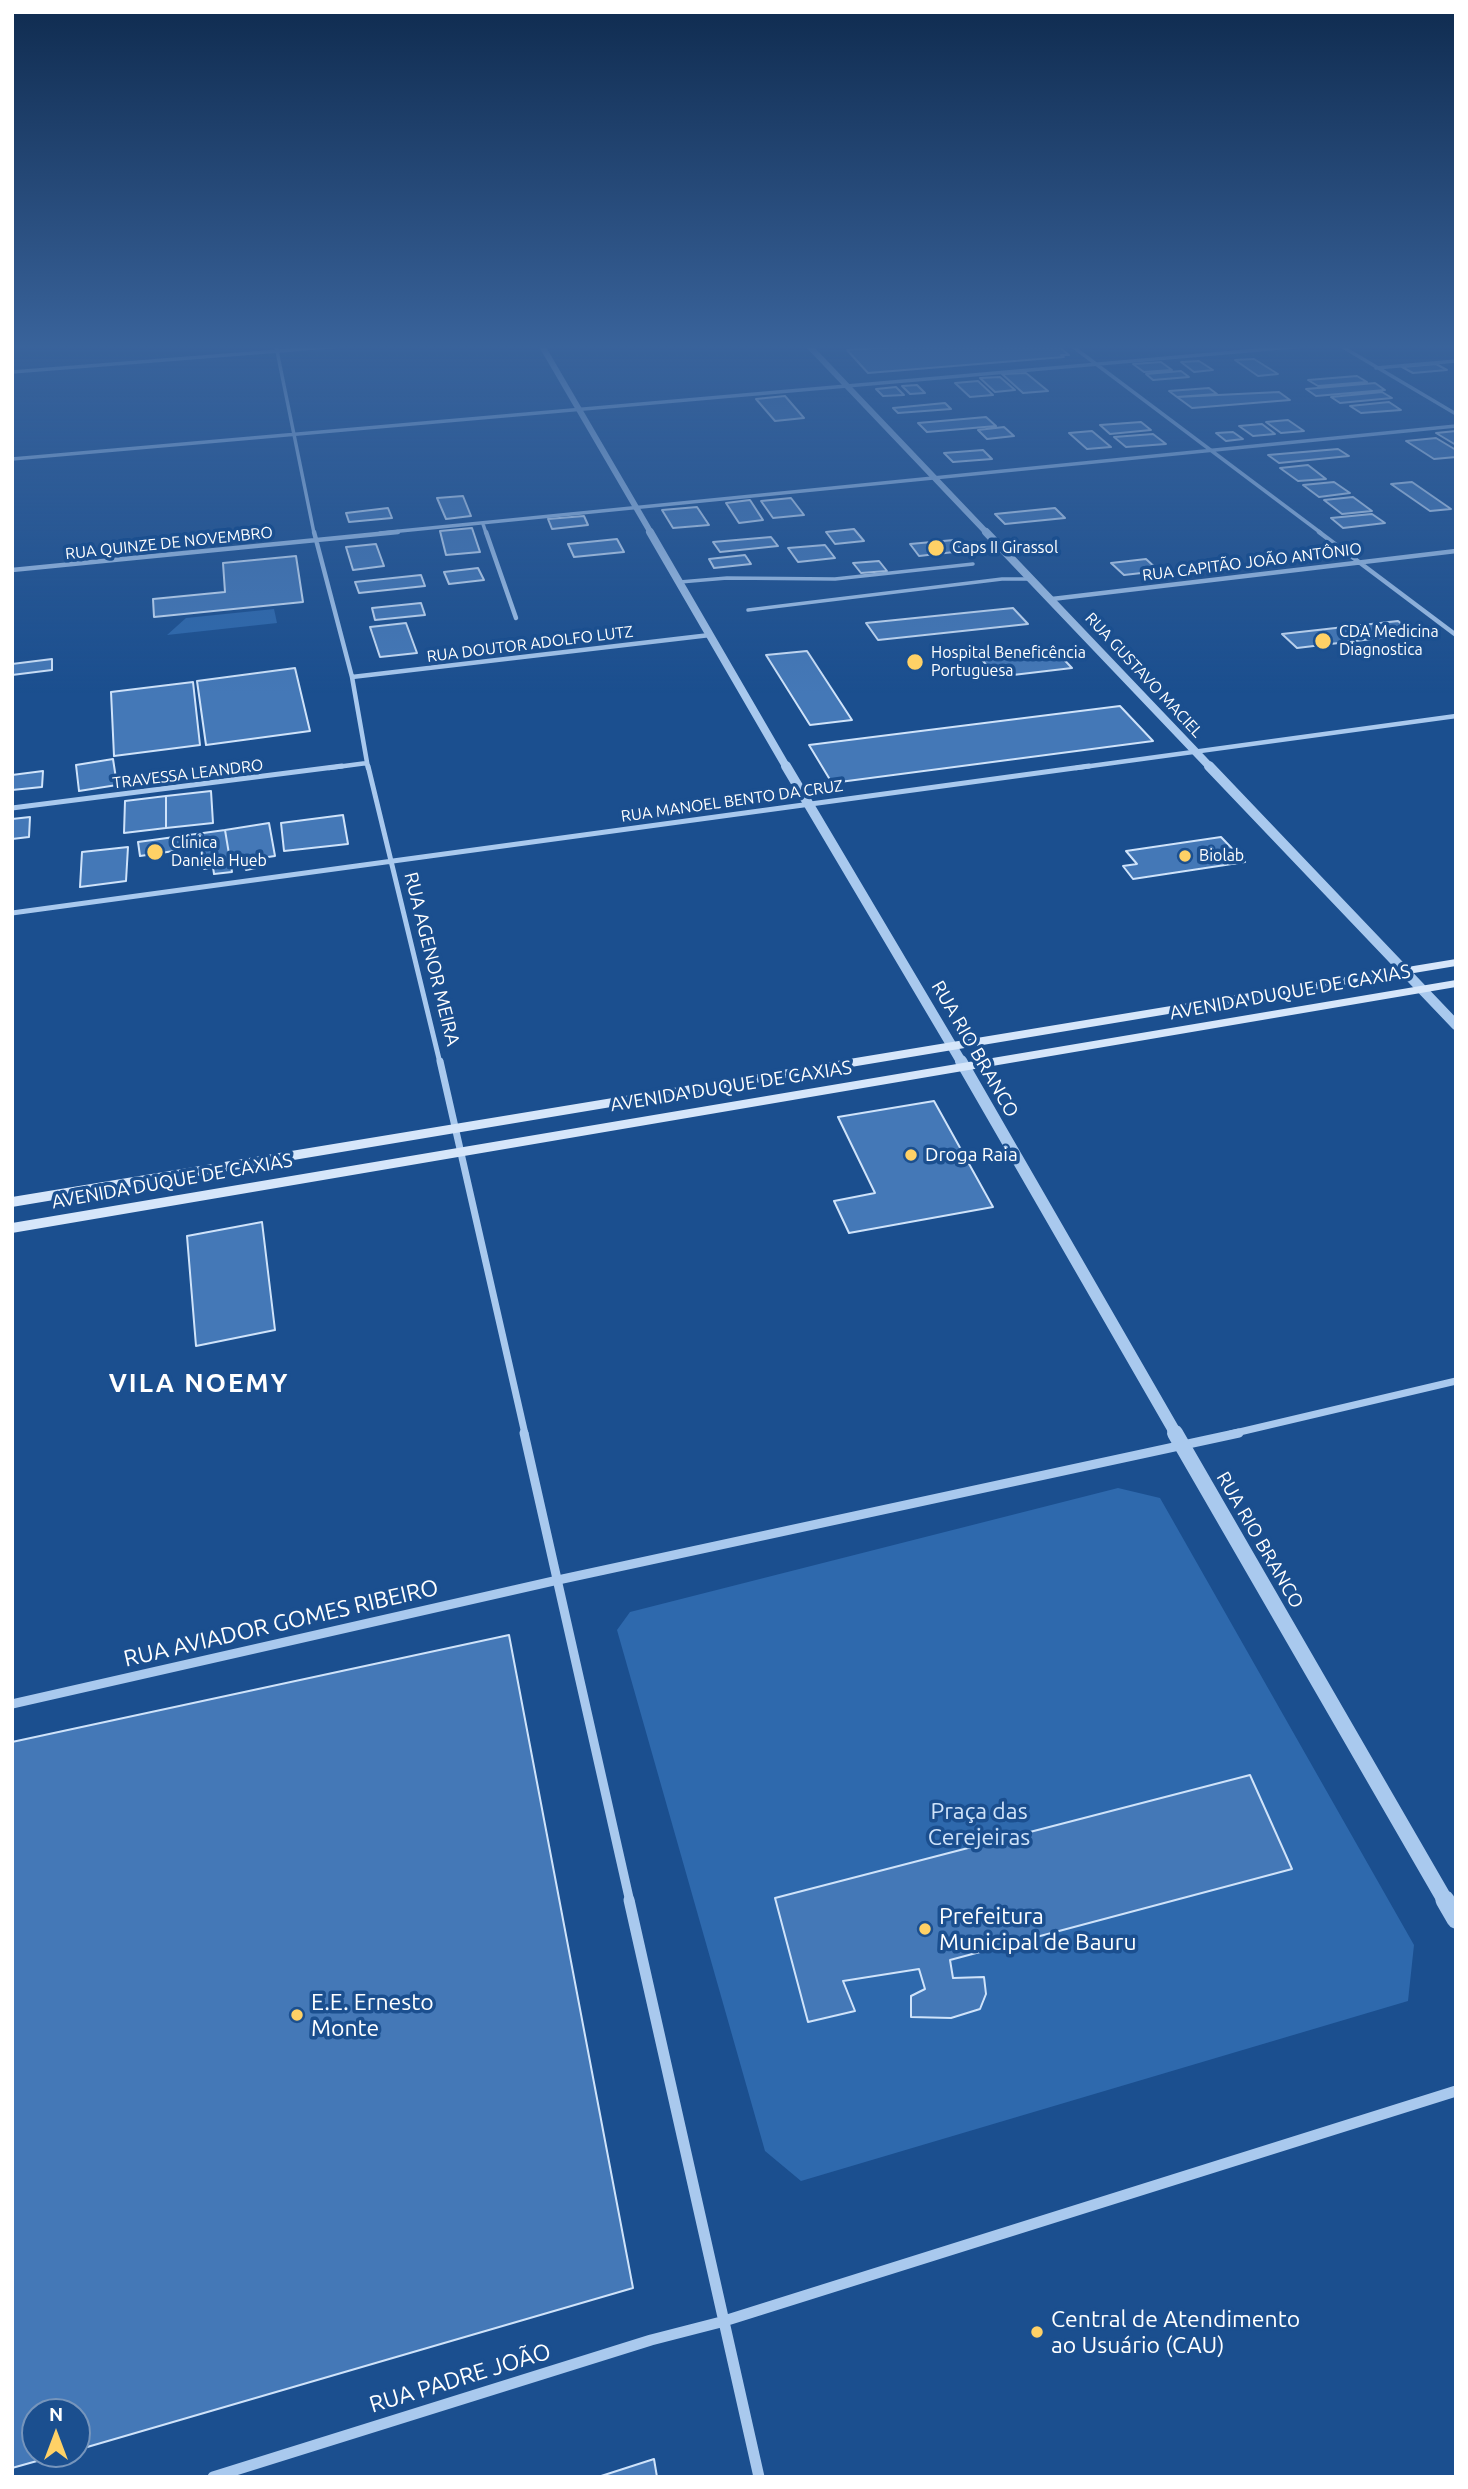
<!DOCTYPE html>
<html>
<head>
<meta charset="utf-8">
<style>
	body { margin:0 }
	#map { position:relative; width:1468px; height:2489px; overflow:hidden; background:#1b4f8f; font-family:Ubuntu,sans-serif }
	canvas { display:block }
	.frame { position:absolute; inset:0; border:14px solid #fff; pointer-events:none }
	.north { position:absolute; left:21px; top:2398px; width:70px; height:70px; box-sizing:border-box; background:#1b4f8f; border:2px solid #7695bc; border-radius:50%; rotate:0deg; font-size:19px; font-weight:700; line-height:28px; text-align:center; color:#fff }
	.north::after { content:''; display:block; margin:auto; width:24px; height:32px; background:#ffd166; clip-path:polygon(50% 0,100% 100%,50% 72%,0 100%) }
</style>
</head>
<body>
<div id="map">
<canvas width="1468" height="2489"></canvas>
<div class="frame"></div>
<div class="north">N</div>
</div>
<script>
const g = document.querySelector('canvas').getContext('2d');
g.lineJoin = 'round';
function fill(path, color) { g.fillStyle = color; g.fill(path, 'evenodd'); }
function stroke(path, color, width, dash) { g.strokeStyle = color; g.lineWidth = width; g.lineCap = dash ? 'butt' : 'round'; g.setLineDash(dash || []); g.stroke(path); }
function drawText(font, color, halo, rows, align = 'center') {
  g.font = font + ' Ubuntu,sans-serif'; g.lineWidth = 7; g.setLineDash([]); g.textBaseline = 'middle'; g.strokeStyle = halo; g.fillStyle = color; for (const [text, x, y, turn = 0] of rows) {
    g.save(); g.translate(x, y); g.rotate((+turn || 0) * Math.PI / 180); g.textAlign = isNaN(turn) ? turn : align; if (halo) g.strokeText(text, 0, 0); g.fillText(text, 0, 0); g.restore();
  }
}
fill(new Path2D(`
	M274 609 277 623 167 635 186 618Z
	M1118 1488 1160 1498 1414 1945 1408 2001 801 2181 765 2151 617 1630 630 1612Z`), '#2e69ad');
const building = new Path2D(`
	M906 346H1058L1069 355H1061L1064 357 868 373 847 350Z
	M1254 359 1278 374 1258 376 1235 360Z
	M1199 361 1213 370 1194 372 1181 362Z
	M1161 362 1172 370 1144 372 1133 364Z
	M1436 364 1447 370 1413 373 1402 367Z
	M1181 371 1189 377 1153 380 1146 374Z
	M1026 373 1048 391 1023 393 1002 374Z
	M1357 376 1367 382 1318 386 1308 380Z
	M1000 377 1015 390 995 392 980 378Z
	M978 381 993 395 970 397 955 383Z
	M1375 383 1385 390 1316 396 1306 389Z
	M917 385 925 393 910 394 902 386Z
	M896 387 904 395 883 396 876 389Z
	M1209 388 1217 394 1177 397 1169 391Z
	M1279 392 1290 400 1192 408 1177 397Z
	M1382 392 1392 398 1340 403 1331 397Z
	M785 396 804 418 775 421 756 399Z
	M1389 402 1401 410 1361 413 1350 406Z
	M945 403 951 409 898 413 893 408Z
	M986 417 996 426 927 432 918 423Z
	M1288 420 1304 431 1281 433 1266 422Z
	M1141 422 1151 430 1110 434 1100 425Z
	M1262 424 1275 434 1253 436 1239 426Z
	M1004 427 1014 436 987 439 978 430Z
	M1092 431 1111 447 1087 449 1069 433Z
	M1456 431V445L1436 433Z
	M1233 432 1243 439 1226 441 1216 433Z
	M1153 434 1166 444 1126 447 1114 437Z
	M1436 438 1456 450V457L1434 459 1406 441Z
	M1338 449 1349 456 1279 463 1268 455Z
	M983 450 992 459 953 462 944 453Z
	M1308 465 1326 479 1298 481 1280 468Z
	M1334 482 1350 493 1319 497 1303 485Z
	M1412 482 1451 509 1430 511 1391 484Z
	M463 496 471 516 446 519 437 498Z
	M1353 497 1372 511 1342 514 1324 500Z
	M791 498 804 515 773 518 761 501Z
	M750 500 763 520 739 523 726 503Z
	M697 507 709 525 673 528 662 510Z
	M388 508 392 518 349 522 346 513Z
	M1055 508 1065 518 1005 524 995 514Z
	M1372 514 1385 523 1343 528 1331 518Z
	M584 516 588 525 552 529 548 519Z
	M472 528 480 552 446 555 440 531Z
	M854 529 864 541 835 544 826 532Z
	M771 537 778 546 720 552 713 542Z
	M617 539 624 552 574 557 568 544Z
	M954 540 963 551 919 556 910 544Z
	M376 544 384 566 353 570 346 547Z
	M825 545 835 558 798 562 788 548Z
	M745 555 751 564 714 568 709 559Z
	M296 556 303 602 154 617 153 599 225 592 223 563Z
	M1146 559 1159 571 1124 575 1111 563Z
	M879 561 887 571 861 573 853 563Z
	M478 568 484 580 449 584 444 572Z
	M421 575 425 586 359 593 355 582Z
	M421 603 425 615 375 620 372 608Z
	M1013 608 1028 624 878 640 866 623Z
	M1398 621 1414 634 1297 648 1282 634Z
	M406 623 417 653 380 657 370 627Z
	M1053 648 1072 668 996 677 979 656Z
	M807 651 852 720 810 725 766 655Z
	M52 659V670L12 675V664Z
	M295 668 310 731 206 745 197 681Z
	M193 682 200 745 114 756 111 692Z
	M1120 706 1153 741 832 783 809 745Z
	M113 759 117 785 79 791 76 765Z
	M43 771 42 787 12 790V775Z
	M211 791 213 823 166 828V796Z
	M166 796V828L124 833 125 801Z
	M343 815 348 844 284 851 281 823Z
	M30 817 29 837 12 839V819Z
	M269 823 275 856 254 859 256 868 246 870 244 864 231 866 225 830Z
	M225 830 232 872 214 874 213 867 204 869 201 847 140 856 138 842Z
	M1221 837 1245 862 1133 879 1123 866 1137 864 1126 851Z
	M128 847 126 881 80 887 82 852Z
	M934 1101 993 1207 849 1233 834 1201 875 1193 838 1117Z
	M262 1222 275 1330 196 1346 187 1236Z
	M509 1635 633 2288 77 2450V2412H35V2454H62L12 2468V1742Z
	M1250 1775 1292 1869 950 1960 953 1978 984 1977 986 1994 980 2009 951 2018 911 2017V1996L925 1989 919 1969 843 1981 855 2011 808 2022 775 1898Z
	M654 2459 657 2477H598Z`);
fill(building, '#4478b7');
stroke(building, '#cfe3fa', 2);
stroke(new Path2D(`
	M680 582 727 578 835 579 973 564
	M748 610 1002 579H1032`), '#a9c9ee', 3.5);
stroke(new Path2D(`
	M276 346 314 533
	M1072 346 1321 533
	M1341 346 1456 414
	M1376 368 1456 361
	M12 372 342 346
	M12 459 1304 346
	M483 524 486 533
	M380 533 1456 426`), '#a9c9ee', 3.5);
stroke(new Path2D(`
	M314 532 352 677 368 768
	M486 532 516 618
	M1319 532 1456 635
	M12 570 398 532
	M1052 599 1456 551
	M352 677 710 635
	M329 768 367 763
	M1076 768 1456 716`), '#a9c9ee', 4.5);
stroke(new Path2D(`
	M368 766 440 1063
	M12 808 342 766
	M12 913 1089 766`), '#a9c9ee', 5);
stroke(new Path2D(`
	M440 1061 525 1434
	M1231 1434 1456 1381`), '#a9c9ee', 7);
stroke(new Path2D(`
	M524 1433 630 1902
	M12 1704 558 1580 1239 1433`), '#a9c9ee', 9);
stroke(new Path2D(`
	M629 1900 759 2477
	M213 2477 651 2340 721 2322 1456 2091`), '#a9c9ee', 11);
stroke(new Path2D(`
	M542 346 651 533
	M809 346 987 533`), '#a9c9ee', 6);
stroke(new Path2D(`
	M650 532 787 768
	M986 532 1211 768`), '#a9c9ee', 8);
stroke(new Path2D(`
	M786 766 962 1063
	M1209 766 1456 1025`), '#a9c9ee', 10);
stroke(new Path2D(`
	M961 1061 1176 1434`), '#a9c9ee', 12);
stroke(new Path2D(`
	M1175 1433 1446 1902`), '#a9c9ee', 16);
stroke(new Path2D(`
	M1445 1900 1456 1919`), '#a9c9ee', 19);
fill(new Path2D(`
	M1456 959V966L12 1207V1197Z
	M1456 980V987L12 1233V1223Z`), '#d6e6fa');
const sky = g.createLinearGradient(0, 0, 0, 694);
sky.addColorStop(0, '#0f2b4f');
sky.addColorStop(0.5, '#39639b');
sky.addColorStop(1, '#39639b00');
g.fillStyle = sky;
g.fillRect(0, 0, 1468, 694);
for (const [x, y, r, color] of [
	[936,548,9,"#ffd166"],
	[1323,641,9,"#ffd166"],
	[915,662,9,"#ffd166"],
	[155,852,9,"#ffd166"],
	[1185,856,7,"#ffd166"],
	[911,1155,7,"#ffd166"],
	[925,1929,7,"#ffd166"],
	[297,2015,7,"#ffd166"],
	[1037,2332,7,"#ffd166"]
]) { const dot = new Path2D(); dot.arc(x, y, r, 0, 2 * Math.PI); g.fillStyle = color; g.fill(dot); stroke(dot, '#1b4f8f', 2.5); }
drawText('16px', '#fff', '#1b4f8f', [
	["RUA QUINZE DE NOVEMBRO",169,543,-6],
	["RUA CAPITÃO JOÃO ANTÔNIO",1252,562,-7],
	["RUA DOUTOR ADOLFO LUTZ",530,644,-7],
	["RUA GUSTAVO MACIEL",1144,675,47],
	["TRAVESSA LEANDRO",188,774,-7],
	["RUA MANOEL BENTO DA CRUZ",732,801,-8]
]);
drawText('16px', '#fff', '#1b4f8f', [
	["Caps II Girassol",952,548],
	["CDA Medicina",1339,632],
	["Diagnostica",1339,650],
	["Hospital Beneficência",931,653],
	["Portuguesa",931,671],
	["Clinica",171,843],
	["Daniela Hueb",171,861],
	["Biolab",1199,856]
], 'left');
drawText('19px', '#fff', '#1b4f8f', [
	["RUA AGENOR MEIRA",432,959,76],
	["AVENIDA DUQUE DE CAXIAS",1290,992,-10],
	["RUA RIO BRANCO",975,1049,60],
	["AVENIDA DUQUE DE CAXIAS",731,1086,-9],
	["AVENIDA DUQUE DE CAXIAS",172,1181,-10],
	["RUA RIO BRANCO",1260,1540,60]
]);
drawText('19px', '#fff', '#1b4f8f', [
	["Droga Raia",925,1155]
], 'left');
drawText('23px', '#fff', '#1b4f8f', [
	["RUA AVIADOR GOMES RIBEIRO",281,1623,-13],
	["RUA PADRE JOÃO",460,2378,-17]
]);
drawText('23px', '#cfe3fa', '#1b4f8f', [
	["Praça das",979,1811],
	["Cerejeiras",979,1837]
]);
drawText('23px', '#fff', '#1b4f8f', [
	["Prefeitura",939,1916],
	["Municipal de Bauru",939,1942],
	["E.E. Ernesto",311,2002],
	["Monte",311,2028],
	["Central de Atendimento",1051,2319],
	["ao Usuário (CAU)",1051,2345]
], 'left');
g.letterSpacing = '2px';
drawText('bold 26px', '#fff', '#1b4f8f', [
	["VILA NOEMY",199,1383]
]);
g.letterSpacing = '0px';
</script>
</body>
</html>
